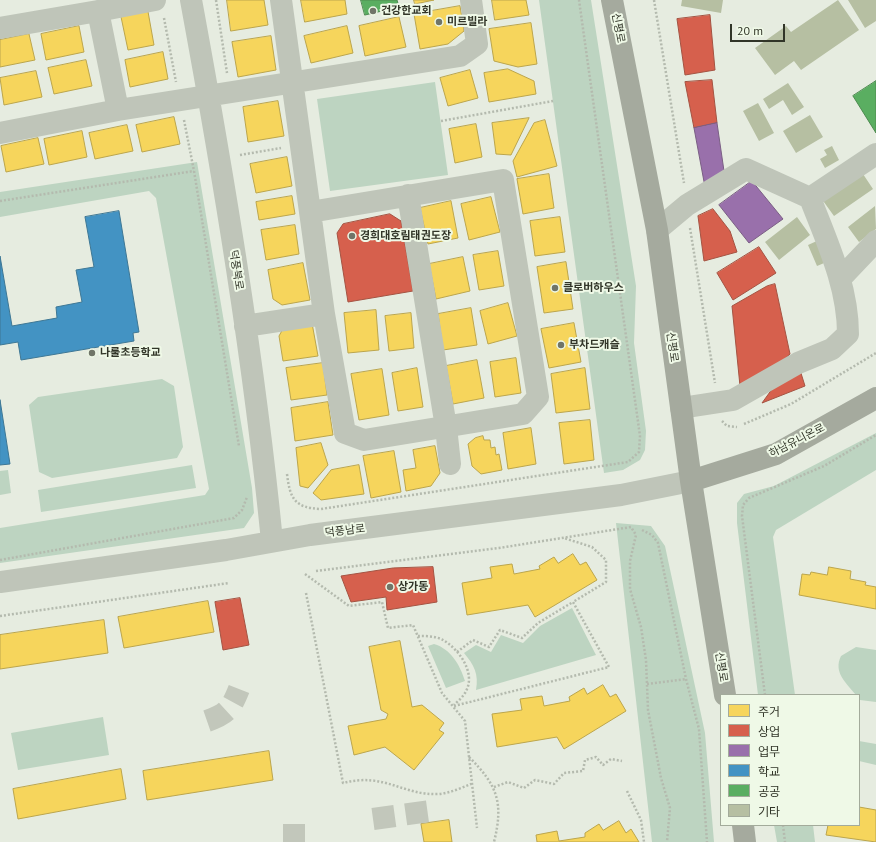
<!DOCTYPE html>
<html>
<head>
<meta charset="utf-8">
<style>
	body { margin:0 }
	#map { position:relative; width:876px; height:842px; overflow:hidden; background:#e6ece0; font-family:"PT Sans","Noto Sans KR",sans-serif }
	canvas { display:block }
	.legend { position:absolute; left:720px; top:694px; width:140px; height:132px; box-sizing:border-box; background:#eff9e7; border:1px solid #a3ab9b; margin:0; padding:5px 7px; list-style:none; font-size:12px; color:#313528 }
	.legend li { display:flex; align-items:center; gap:8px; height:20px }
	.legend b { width:20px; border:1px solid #a3ab9b }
	.scale { position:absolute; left:730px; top:24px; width:55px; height:18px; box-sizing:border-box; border:2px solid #313528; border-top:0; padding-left:5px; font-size:12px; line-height:14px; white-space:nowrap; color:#313528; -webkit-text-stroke:3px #eff9e7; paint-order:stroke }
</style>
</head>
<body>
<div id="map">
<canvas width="876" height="842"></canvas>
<ul class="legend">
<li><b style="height:11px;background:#f6d55c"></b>주거</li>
<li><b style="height:11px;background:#d6604d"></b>상업</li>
<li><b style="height:11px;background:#9970ab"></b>업무</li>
<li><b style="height:11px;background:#4393c3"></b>학교</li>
<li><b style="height:11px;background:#5aae61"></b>공공</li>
<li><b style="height:11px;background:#b6bfa2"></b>기타</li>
</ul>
<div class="scale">20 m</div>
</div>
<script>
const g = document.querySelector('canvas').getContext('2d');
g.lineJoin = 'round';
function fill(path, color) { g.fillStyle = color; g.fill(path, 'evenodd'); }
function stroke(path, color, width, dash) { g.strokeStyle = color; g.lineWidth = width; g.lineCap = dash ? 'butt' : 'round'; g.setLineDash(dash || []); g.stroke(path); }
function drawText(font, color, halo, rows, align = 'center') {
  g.font = font + ' "PT Sans","Noto Sans KR",sans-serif'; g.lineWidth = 4; g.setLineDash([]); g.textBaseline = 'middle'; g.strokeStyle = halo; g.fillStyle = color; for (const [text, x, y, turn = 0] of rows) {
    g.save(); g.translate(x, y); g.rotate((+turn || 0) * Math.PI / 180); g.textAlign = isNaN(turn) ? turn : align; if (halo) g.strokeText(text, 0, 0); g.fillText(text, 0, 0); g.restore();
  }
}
fill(new Path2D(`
	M539 0H591L636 286 634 343 646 431 645 450 640 460 623 470 604 473Z
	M435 82 448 175 330 191 317 99Z
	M197 162 252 488 254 513 244 528 0 563V528L205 495 209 489 156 198 149 191 0 217V192Z
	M162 379 174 386 183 447 177 458 52 478 39 472 29 405 38 397Z
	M876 433V470L776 530 773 537 795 695H758L737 523V503L744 494 774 486Z
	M192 465 196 488 41 512 38 490Z
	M8 470 11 493 0 495V471Z
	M616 523 651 526 665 546 705 733 714 842H652Z
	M572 608 596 655 476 690C479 674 474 665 464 653L476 645 491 652 501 635 523 643 540 626Z
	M434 644C451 649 460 665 465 681L446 688 428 646Z
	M856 647 876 650V702L860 700 859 695H856C846 683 833 672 841 656Z
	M103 717 109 755 18 770 11 733Z
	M859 741 876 744V765L859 761Z
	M774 825H813L815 842H777Z`), '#bdd4c1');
const homes = new Path2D(`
	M227 0H264L268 25 231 31Z
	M301 0H345L347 14 305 22Z
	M414 0H434L415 4Z
	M492 0H526L529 15 495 20Z
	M147 6 154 45 128 50 120 12Z
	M460 6 464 31 448 44 420 49 414 14Z
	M399 17 406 47 365 56 359 26Z
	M531 23 537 64 518 67 494 61 489 29Z
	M79 26 84 52 46 60 41 34Z
	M347 26 353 53 311 63 304 36Z
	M29 34 35 60 0 67V40Z
	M271 36 276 70 238 77 232 42Z
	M163 52 168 79 130 87 125 60Z
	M86 60 92 86 54 94 48 68Z
	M508 69 534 81 536 94 489 102 484 73Z
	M470 70 478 98 448 106 440 78Z
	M36 71 42 97 4 105 0 78Z
	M278 101 284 136 248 142 243 107Z
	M174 117 180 144 142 152 136 125Z
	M529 118 511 155 496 154 492 123Z
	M545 120 557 166 517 177 513 161 534 123Z
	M476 124 482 157 455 163 449 129Z
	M127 125 133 151 95 159 89 133Z
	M82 131 87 157 49 165 44 139Z
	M38 138 44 164 6 172 1 146Z
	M287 157 292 186 256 193 250 164Z
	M549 174 554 208 523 214 517 179Z
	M292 196 295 214 259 220 256 202Z
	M491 197 500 232 469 240 461 204Z
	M451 201 458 238 428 244 420 208Z
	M560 217 565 252 535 256 530 221Z
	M295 225 299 254 266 260 261 230Z
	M498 251 504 286 479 290 473 255Z
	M463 257 470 291 436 299 429 264Z
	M566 262 573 309 544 313 537 267Z
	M303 263 310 300 282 305 273 299 268 270Z
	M508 303 517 336 488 344 480 311Z
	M471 308 477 345 443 350 438 314Z
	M376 310 379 350 348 353 344 313Z
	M411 313 414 348 389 351 385 316Z
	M312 323 318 356 283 361 279 336 284 327Z
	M574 323 581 362 549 368 541 329Z
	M516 358 521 393 495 397 490 362Z
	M477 360 484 398 453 404 446 366Z
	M323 363 327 395 291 400 286 368Z
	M417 368 423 407 398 411 392 373Z
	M585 368 590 409 556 413 551 374Z
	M382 369 389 415 359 420 351 374Z
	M328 402 333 435 295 441 291 408Z
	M590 420 594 460 564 464 559 423Z
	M531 428 536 464 508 469 503 433Z
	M483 436 484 440H490L491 448 495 447 496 455 499 454 502 470 481 474 472 466 468 444 475 438Z
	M321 443 328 465 308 488 300 486 296 448Z
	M435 446 440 473 431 486 406 491 403 470 416 468 413 450Z
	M394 451 401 492 371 498 363 456Z
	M359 465 364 494 321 500 313 493 331 470Z
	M573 554 580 565 586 562 597 580 535 617 528 605 467 615 462 583 492 578 490 567 512 564 514 574 540 569 539 566 554 557 558 563Z
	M829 567 851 571 850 579 866 582 865 585 876 587V609L799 595 802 574 810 575 811 572 827 575Z
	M208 601 214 632 124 648 118 617Z
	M104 620 108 653 0 669V635Z
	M400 641 412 707 422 705 444 723 439 730 444 733 414 770 385 747 354 755 348 726 386 719 388 714 381 710 369 647Z
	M603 685 610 697 616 694 626 711 564 749 557 737 497 747 492 714 522 710 520 699 542 696 544 706 570 701 569 697 584 688 587 694Z
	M269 751 273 780 147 800 143 771Z
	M121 769 126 799 18 819 13 789Z
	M859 807 876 810V842L826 835 828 825H859Z
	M449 820 452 842H424L421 824Z
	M619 821 626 833 631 829 639 842H537L536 835 557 831 559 841 585 837V833L599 824 603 830Z`);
fill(homes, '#f6d55c');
stroke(homes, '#bba54c', 1);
const shops = new Path2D(`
	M710 15 715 70 685 75 677 19Z
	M712 80 717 123 694 128 685 82Z
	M713 209 730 231 737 252 704 261 698 216Z
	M390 214 401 221 413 291 348 302 337 233 343 224Z
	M759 247 776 273 733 300 717 273Z
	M775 284 790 354 766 376 740 386 732 306 767 286Z
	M800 370 805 386 762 403 780 378Z
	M433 567 437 602 387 610 386 597 351 602 341 576 393 568Z
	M240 598 249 645 223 650 215 602Z`);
fill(shops, '#d6604d');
stroke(shops, '#a45342', 1);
const offices = new Path2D(`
	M717 123 724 171 705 187 694 128Z
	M752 181 783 219 749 243 719 205Z`);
fill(offices, '#9970ab');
stroke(offices, '#7a5e84', 1);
const schools = new Path2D(`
	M119 211 139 332 133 333 134 341 21 360 18 342 0 345V256L12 326 57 318 56 307 82 302 76 270 94 267 85 217Z
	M0 400 10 464 0 465Z`);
fill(schools, '#4393c3');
stroke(schools, '#3e7794', 1);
const public = new Path2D(`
	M361 0H397L399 7 365 15Z
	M876 81V133L853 96Z`);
fill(public, '#5aae61');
stroke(public, '#4e8a50', 1);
fill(new Path2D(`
	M682 0H723L721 13 681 6Z
	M838 0 859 30 801 70 794 61 775 75 755 48 786 26 791 32Z
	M848 0H876V21L865 28Z
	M788 83 804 107 792 115 783 100 769 109 763 99Z
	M758 103 774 133 759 141 743 111Z
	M810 115 823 137 796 153 783 131Z
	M832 146 839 160 825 168 820 159 827 155 824 150Z
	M861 171 873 189 834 216 821 198Z
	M875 206 876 229 859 242 848 227Z
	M797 217 810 235 779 260 765 242Z
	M819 240 829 261 817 266 808 245Z`), '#b6bfa2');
stroke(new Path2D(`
	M207 721C227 714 231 709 239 689
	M373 819 438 810
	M294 824V842`), '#c2c7bb', 22, [22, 11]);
stroke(new Path2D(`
	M216 0 227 73
	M654 0 684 183
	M164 18 176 82
	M184 120 194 171 239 446
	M441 121 553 101
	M240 155 281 148
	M0 201 194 171
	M690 228 715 383
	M722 421 727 426 737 427
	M744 424 791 404 876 353
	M287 474C290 498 294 508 321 509L628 462 639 452 640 436 579 0
	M642 530 652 535 658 543 686 679 699 729 707 842
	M0 560 234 518 242 510 247 497
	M316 571 499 548 631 527 636 535 630 561V589L641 627 646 660 648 710 661 778 670 808 667 842
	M305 574 349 606 382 602 388 628 413 625 442 693 465 721 477 828
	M306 593 343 783C385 772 403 796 439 794 450 793 461 788 471 784
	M0 616 229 583
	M418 636C426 636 436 636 443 640 459 649 476 673 466 691 464 696 458 701 454 705
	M457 652 473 640 489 647 500 630 522 638 538 623 573 602
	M647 684 686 679
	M765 695 742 516 743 505 749 498 824 466 876 435
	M454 706 609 667 573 602 606 582V560L592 547 564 538
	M469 757C497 785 504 802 494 842
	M494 787 508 782 524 788 535 780 554 784 564 773 583 771 585 760 596 757 603 765 611 759 622 761
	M627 791 641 820 644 842
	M783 825 785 842`), '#b4baae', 2.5, [2, 2]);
stroke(new Path2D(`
	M191 0C224 179 254 360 272 541
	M281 0 324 314
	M98 11 155 0
	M0 28 98 11 118 110
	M0 133 118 110 460 56 477 44 471 0
	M408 195 446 427 450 464
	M657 230 687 205 746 169 810 198 876 154
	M841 278 876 241
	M245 326 324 314 345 433 364 440 523 414 538 397 503 180 310 212
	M681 408 733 400 798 363 832 349 848 334C848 286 827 242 810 198
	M0 582 226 550 310 535 621 495 691 481`), '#bfc5b9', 22);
stroke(new Path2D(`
	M612 0 657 230 691 481 725 695
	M691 481 776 454 876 398
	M743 825 745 842`), '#a5aa9e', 22);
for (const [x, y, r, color] of [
	[373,11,4,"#707568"],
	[439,22,4,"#707568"],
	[352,236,4,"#707568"],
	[555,288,4,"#707568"],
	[561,345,4,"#707568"],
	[92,353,4,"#707568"],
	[390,587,4,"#707568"]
]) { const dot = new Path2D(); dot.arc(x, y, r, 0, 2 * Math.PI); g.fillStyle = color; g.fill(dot); stroke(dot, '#eff9e7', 1.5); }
drawText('bold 11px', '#313528', '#eff9e7', [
	["건강한교회",381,11],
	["미르빌라",447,22],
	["경희대호림태권도장",360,236],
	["클로버하우스",563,288],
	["부차드캐슬",569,345],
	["나룰초등학교",100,353],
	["상가동",398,587]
], 'left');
drawText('11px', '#313528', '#eff9e7', [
	["신평로",618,28,79],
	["덕풍북로",236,270,81],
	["신평로",672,347,82],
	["하남유니온로",797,441,-27],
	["덕풍남로",345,531,-7],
	["신평로",721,667,81]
]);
</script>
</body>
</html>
